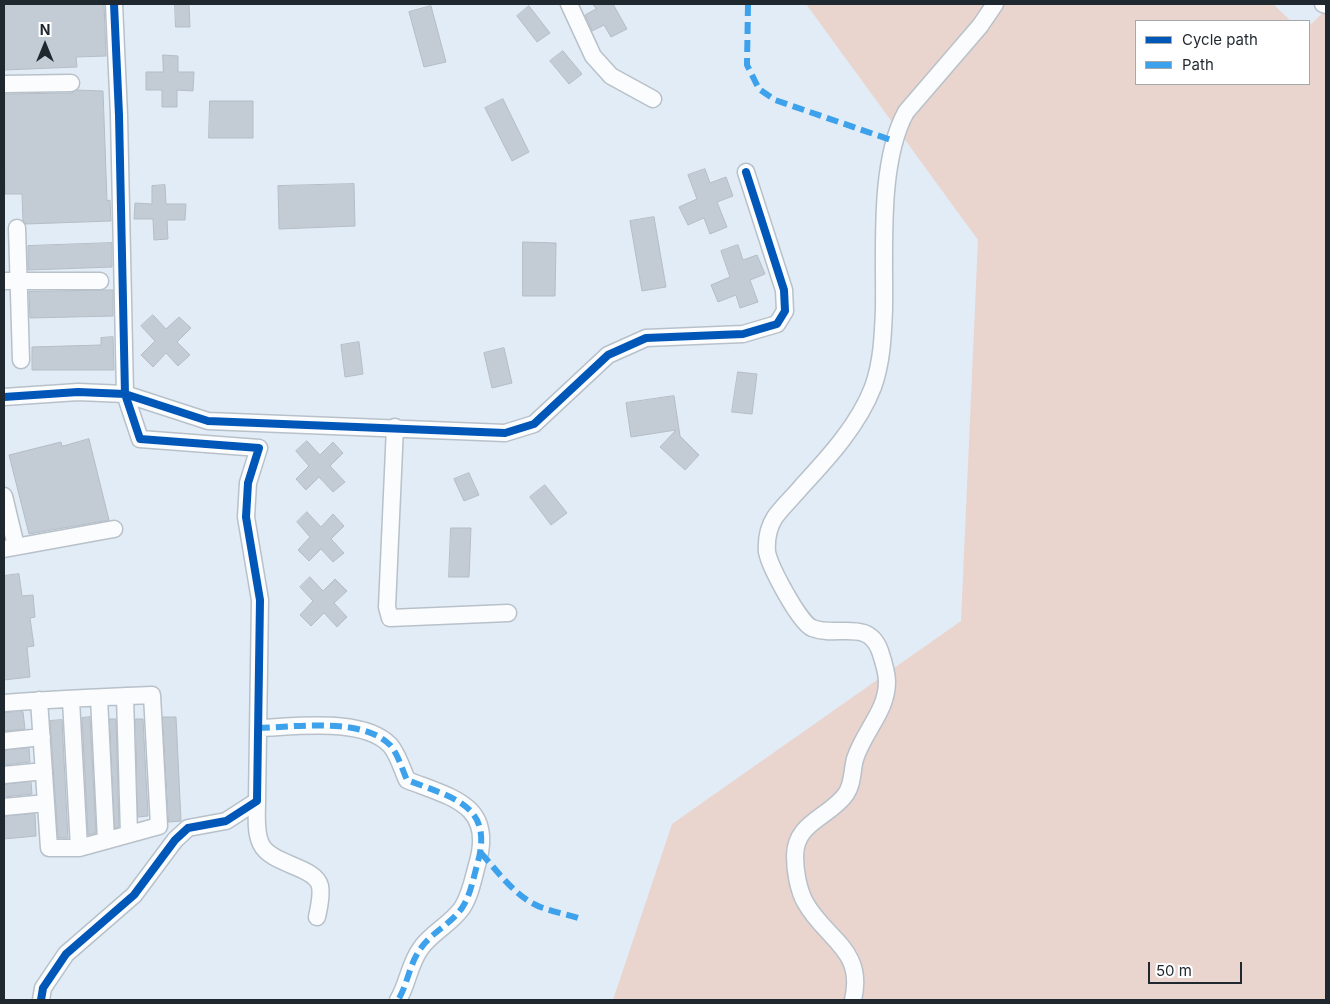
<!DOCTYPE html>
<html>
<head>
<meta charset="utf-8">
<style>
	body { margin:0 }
	#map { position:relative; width:1330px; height:1004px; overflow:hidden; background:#e2ecf6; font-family:Inter,sans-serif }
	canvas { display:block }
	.frame { position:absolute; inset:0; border:5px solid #1f272f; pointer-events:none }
	.legend { position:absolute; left:1135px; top:20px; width:175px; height:65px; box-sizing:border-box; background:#fff; border:1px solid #a5a9ac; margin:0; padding:6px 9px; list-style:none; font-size:15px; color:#1f272f }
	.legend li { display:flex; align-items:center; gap:10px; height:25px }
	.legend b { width:25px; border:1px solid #a5a9ac }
	.north { position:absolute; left:20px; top:20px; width:50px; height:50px; -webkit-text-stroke:4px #fff; paint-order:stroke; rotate:0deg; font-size:14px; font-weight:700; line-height:20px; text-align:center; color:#1f272f }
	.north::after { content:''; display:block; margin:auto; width:18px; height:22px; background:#1f272f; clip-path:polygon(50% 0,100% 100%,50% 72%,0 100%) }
	.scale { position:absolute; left:1148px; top:962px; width:94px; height:22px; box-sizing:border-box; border:2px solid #1f272f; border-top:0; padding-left:6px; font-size:15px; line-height:18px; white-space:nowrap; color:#1f272f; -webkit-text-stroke:4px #fff; paint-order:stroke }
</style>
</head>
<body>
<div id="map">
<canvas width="1330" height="1004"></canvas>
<div class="frame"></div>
<ul class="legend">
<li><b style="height:6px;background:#0057b8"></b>Cycle path</li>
<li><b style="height:6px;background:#3da2eb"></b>Path</li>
</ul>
<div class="north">N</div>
<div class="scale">50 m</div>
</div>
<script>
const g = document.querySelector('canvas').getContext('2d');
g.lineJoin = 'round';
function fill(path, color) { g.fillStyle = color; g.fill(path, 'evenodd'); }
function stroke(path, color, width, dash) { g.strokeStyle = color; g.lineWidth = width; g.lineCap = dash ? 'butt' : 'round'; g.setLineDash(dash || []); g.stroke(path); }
fill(new Path2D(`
	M806 4H1273L1291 21H1136V84H1309V26L1326 10V1000H613L672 824 961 621 978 240Z`), '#ead4ce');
const building = new Path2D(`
	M4 4H104L106 56 76 57 77 67 4 70Z
	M175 4H189L190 27H176Z
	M593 4H613L627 29 611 37 604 25 592 31 585 15 596 9Z
	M431 6 446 62 424 67 409 12Z
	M529 6 550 33 537 42 517 16Z
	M563 51 582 74 569 84 550 61Z
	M163 55 178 56V72H194L193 91 177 90V107H162V90H146V72H163Z
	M77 90 103 91 107 201 110 200 111 221 26 224 23 221 22 194H5L4 94 71 93Z
	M503 99 529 152 512 161 485 108Z
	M210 101H253V138H209Z
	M705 169 710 183 726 177 733 196 717 202 727 227 710 234 704 218 688 225 679 207 697 199 688 175Z
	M354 184 355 226 279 229 278 186Z
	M165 185 166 204H186L185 220H167L168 239 154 240 153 219H134L135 203 152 204V186Z
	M654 217 666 287 642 291 630 221Z
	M523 242 556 243 555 296H523Z
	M112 243V267L28 270V246Z
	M738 245 743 260 757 255 765 274 750 280 758 302 740 308 736 295 718 302 711 285 730 277 721 251Z
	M104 290H113V316L30 318 29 292Z
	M153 315 166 329 179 317 191 328 177 342 190 355 178 366 166 353 153 367 141 355 155 341 141 326Z
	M113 337 114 370H32V347L101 345V338Z
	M359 342 363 374 345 377 341 345Z
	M504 348 512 383 492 388 484 353Z
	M738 372 757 374 752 414 732 412Z
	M674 396 680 436 699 455 685 470 660 447 676 430 631 437 626 403Z
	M89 439 109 520 29 534 9 455 61 442 62 446Z
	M307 441 320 455 333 442 343 453 330 466 345 482 333 492 319 477 306 490 296 479 309 466 296 451Z
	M469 473 479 495 464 501 454 479Z
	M545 485 567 513 551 525 530 497Z
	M307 512 321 527 333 514 344 526 331 539 344 553 333 562 321 549 309 561 298 550 310 537 297 522Z
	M451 528H471L469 577H449Z
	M19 574 22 596 33 595 35 617 30 618 34 646 27 647 30 677 4 680V576Z
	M310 577 323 591 335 579 347 591 334 603 347 617 337 627 324 613 311 626 300 615 313 601 300 587Z
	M23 712 25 729 4 731V713Z
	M90 717 96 833 88 835 82 718Z
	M163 717H176L181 821 169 822Z
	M110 719H116L119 827 115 828Z
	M136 719H143L148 816 138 817Z
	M62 720 68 838H58L50 721Z
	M29 748 30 762 4 765V751Z
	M31 782 32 794 4 797V785Z
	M35 814 36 836 4 839V817Z`);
fill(building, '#c3ccd4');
stroke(building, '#b4bdc5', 1);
const minor = new Path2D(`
	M569 4 593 56 611 76 653 99
	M1323 4 1326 5
	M4 84 71 83
	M17 228 21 360
	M4 281H100
	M4 397 78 392 125 394 208 421 505 433 534 424 608 355 646 338 743 334 777 324 785 311 784 290 746 172
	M395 427 387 607 390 618 508 613
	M4 496 16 546
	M4 549 114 529
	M125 696 129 834
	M99 698 106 840
	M71 700 79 848
	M4 703C53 699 102 697 152 695L159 826 79 848H49L39 700
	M258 728C295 727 363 717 390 745 398 754 402 769 407 780 453 798 495 805 477 865 473 880 470 896 462 908 451 924 431 933 421 948 409 964 408 984 398 1000
	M4 741 42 737
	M4 775 44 771
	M257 801C257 815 255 832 261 844 271 865 315 866 320 886 322 896 319 907 317 917
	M4 807 46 803
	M41 1000 43 988 66 954 134 895 175 840 188 828 226 821 257 801 260 600 246 517 248 483 259 448 140 439 125 394 119 115 114 4
	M853 1000C865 949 826 940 805 902 798 889 795 870 795 856 795 822 830 817 846 794 853 784 852 770 855 759 864 731 887 711 887 682 887 672 883 660 880 651 868 618 837 638 812 628 799 622 770 567 767 552 766 539 768 528 775 517 783 506 794 496 803 485 829 457 859 424 873 387 882 362 883 335 884 309 885 251 878 163 906 112L980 26 995 4`);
stroke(minor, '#b8c1c9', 19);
stroke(minor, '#fbfcfe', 16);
stroke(new Path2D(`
	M748 4 747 65 759 89 775 100 894 141
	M258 728C295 727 363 717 390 745 398 754 402 769 407 780 453 798 495 805 477 865 473 880 470 896 462 908 451 924 431 933 421 948 409 964 408 984 398 1000
	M481 853C499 873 517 899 543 908 555 912 569 915 581 919`), '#3da2eb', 6, [12, 6]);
stroke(new Path2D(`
	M4 397 78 392 125 394 208 421 505 433 534 424 608 355 646 338 743 334 777 324 785 311 784 290 746 172
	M41 1000 43 988 66 954 134 895 175 840 188 828 226 821 257 801 260 600 246 517 248 483 259 448 140 439 125 394 119 115 114 4`), '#0057b8', 8);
</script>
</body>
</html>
